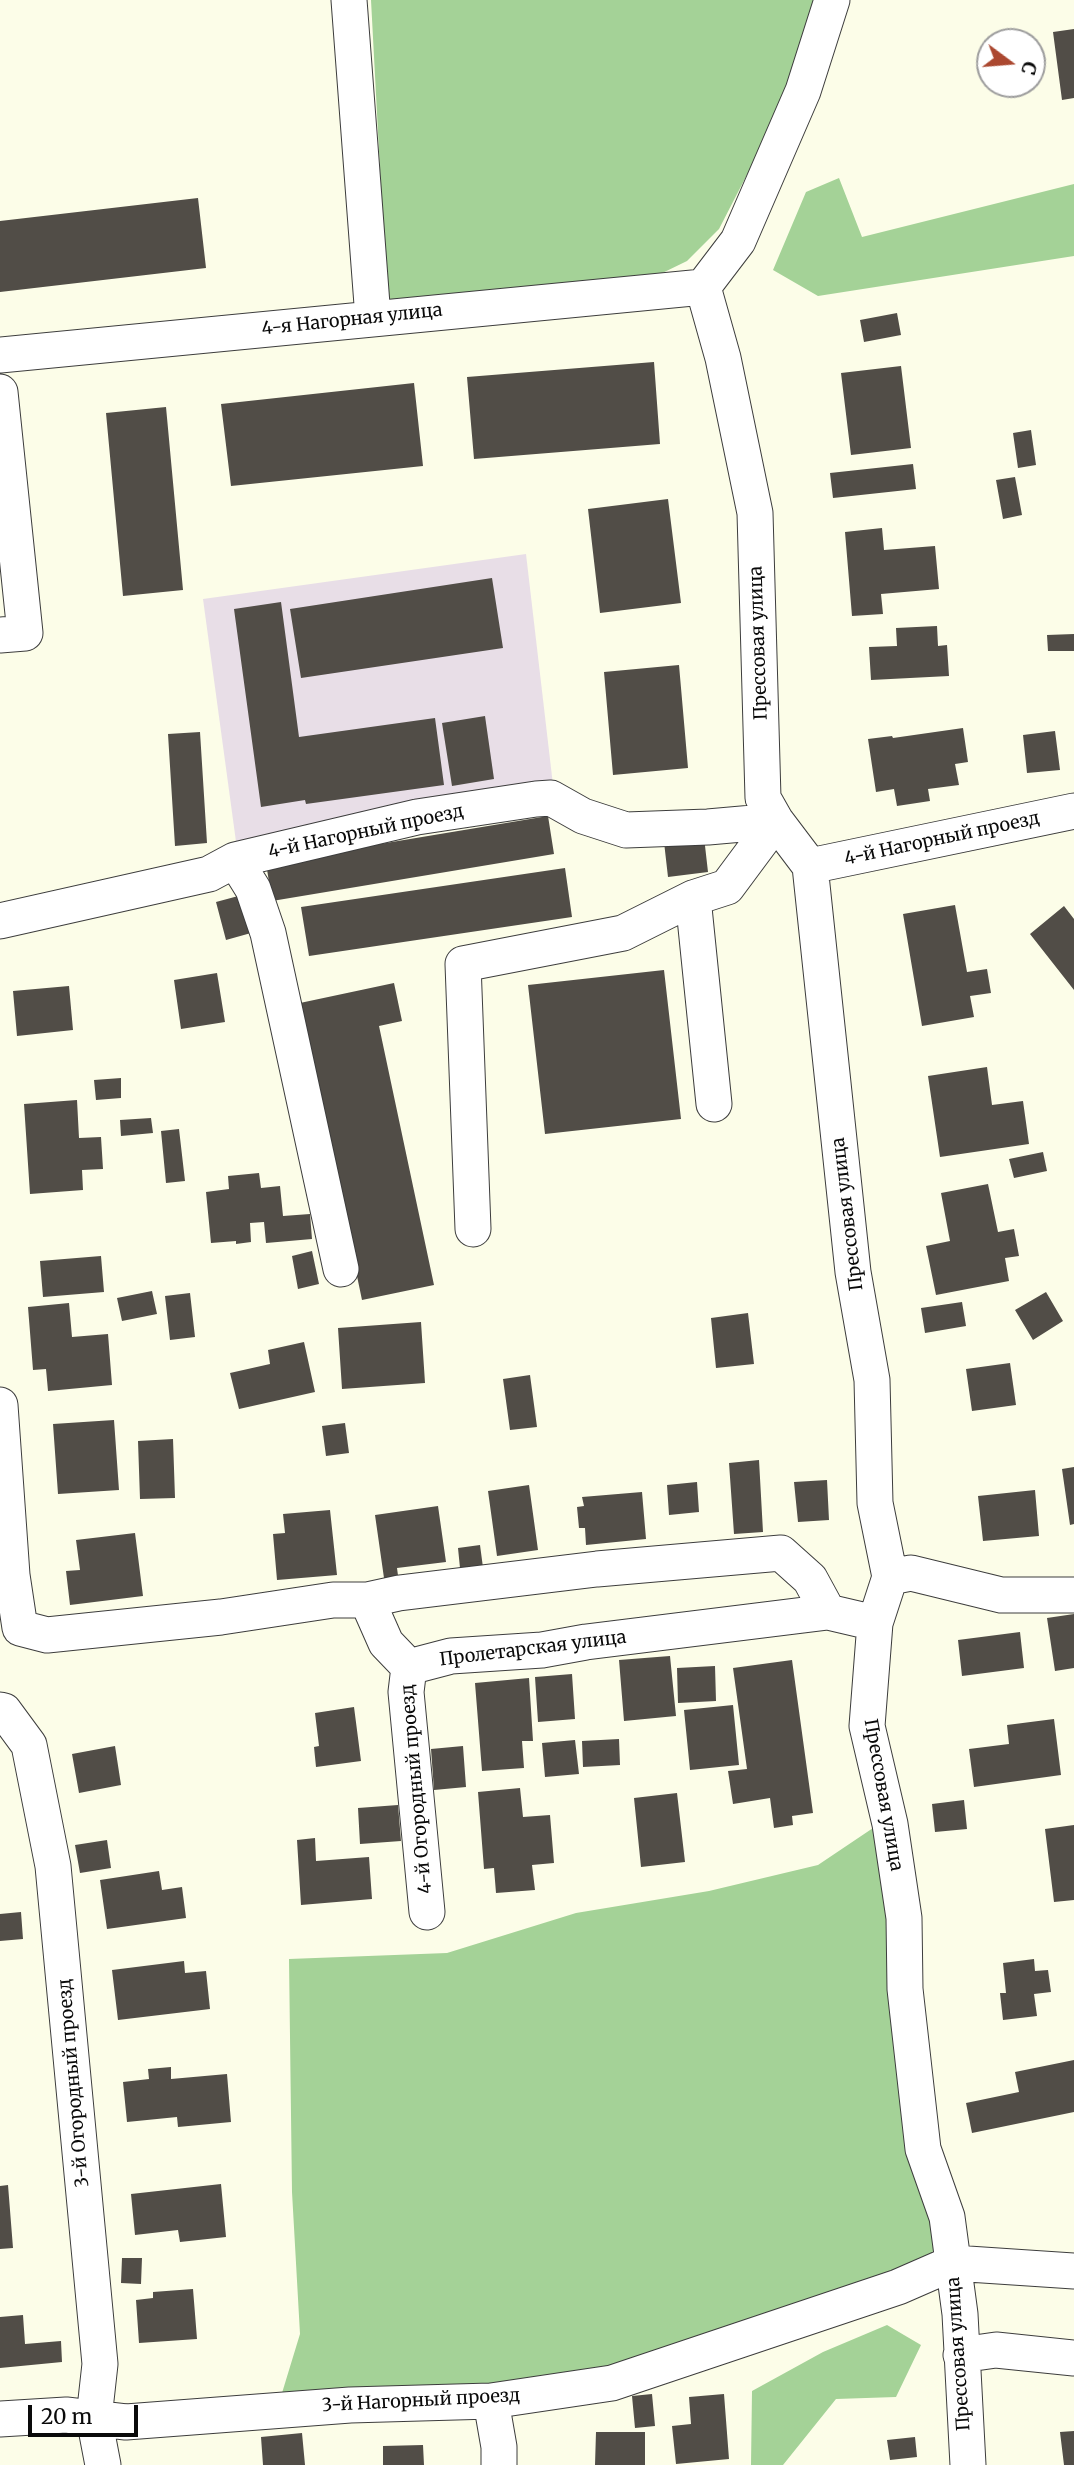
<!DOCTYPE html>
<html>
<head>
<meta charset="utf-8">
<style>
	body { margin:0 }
	#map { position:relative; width:1074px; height:2465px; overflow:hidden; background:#fcfde8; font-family:Merriweather,serif }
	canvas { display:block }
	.north { position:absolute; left:976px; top:28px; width:70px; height:70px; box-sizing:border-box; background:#fff; border:2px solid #9d9d9d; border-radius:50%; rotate:106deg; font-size:19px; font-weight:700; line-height:28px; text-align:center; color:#0a0a0a }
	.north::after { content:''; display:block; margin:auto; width:24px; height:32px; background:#ab4830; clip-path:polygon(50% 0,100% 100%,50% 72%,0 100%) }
	.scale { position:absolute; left:28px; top:2405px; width:110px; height:32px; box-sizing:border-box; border:4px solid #0a0a0a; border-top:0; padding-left:9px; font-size:21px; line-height:24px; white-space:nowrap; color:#0a0a0a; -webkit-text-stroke:5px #fff; paint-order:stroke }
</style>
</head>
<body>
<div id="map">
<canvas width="1074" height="2465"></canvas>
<div class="north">С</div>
<div class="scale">20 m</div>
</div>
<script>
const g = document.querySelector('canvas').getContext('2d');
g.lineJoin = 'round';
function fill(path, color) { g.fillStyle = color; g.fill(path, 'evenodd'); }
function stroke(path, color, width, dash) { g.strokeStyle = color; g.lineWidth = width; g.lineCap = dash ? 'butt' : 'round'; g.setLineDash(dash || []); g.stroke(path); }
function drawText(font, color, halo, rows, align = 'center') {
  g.font = font + ' Merriweather,serif'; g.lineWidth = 7; g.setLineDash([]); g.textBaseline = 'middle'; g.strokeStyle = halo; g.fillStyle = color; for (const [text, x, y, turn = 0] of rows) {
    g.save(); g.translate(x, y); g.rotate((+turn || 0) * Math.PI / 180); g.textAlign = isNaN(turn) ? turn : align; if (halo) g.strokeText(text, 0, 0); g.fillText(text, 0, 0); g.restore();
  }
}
fill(new Path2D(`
	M526 554 553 785 237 849 203 599Z`), '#e8dee7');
fill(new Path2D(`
	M371 0H817L790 91 719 229 687 261 650 279 387 302Z
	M839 178 862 237 1074 184V256L818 296 773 270 806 192Z
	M879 1824 938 2244 923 2265 611 2371 486 2386 282 2393 300 2334 292 2192 289 1959 447 1953 576 1913 709 1891 818 1865Z
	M887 2325 921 2345 896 2397 836 2399 783 2465H751L752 2391 823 2352Z`), '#a4d297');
fill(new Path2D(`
	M1074 29V98L1062 100 1053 32Z
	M198 198 206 268 0 292V221Z
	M897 313 901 335 864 342 860 320Z
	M654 362 660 444 474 459 467 377Z
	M901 366 911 448 851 455 841 373Z
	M414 383 423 466 231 486 221 404Z
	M166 407 183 590 123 596 106 413Z
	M1031 430 1036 465 1018 468 1013 433Z
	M913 464 916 489 833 498 830 473Z
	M1015 477 1022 515 1003 519 996 480Z
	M668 499 681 603 600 613 588 509Z
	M882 528 884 550 935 546 939 589 881 594 883 614 852 616 845 532Z
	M492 578 503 648 301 678 290 609Z
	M281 602 299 737 435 718 444 785 306 804 305 800 261 807 234 609Z
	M937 626 938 646 947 645 949 676 871 680 869 647 897 646 896 628Z
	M1074 634V651H1048L1047 635Z
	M679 665 688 768 613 775 604 672Z
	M485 716 494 779 452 786 442 723Z
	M963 728 968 762 955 764 959 785 928 789 930 801 897 806 894 789 876 792 868 739 892 736 893 738Z
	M1055 731 1060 770 1027 773 1023 735Z
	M200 732 207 843 175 846 168 734Z
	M548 816 554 854 272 901 266 863Z
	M704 837 708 872 668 877 664 842Z
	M565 868 572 917 309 956 301 907Z
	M242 895 251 933 226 940 216 902Z
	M955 905 967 972 987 969 991 993 970 996 974 1017 922 1026 903 914Z
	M1064 906 1074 919V990L1030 934Z
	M664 970 681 1119 545 1134 528 985Z
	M217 973 225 1022 181 1029 174 980Z
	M394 983 402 1021 379 1026 434 1285 362 1300 300 1003Z
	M69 986 73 1030 17 1036 13 991Z
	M987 1067 992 1105 1023 1101 1029 1144 940 1157 928 1076Z
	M121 1078V1098L96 1100 94 1080Z
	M77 1100 79 1138 101 1137 103 1169 82 1170 83 1190 30 1194 24 1104Z
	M151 1118 153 1133 121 1136 120 1120Z
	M179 1129 185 1181 166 1183 161 1131Z
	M1043 1152 1047 1171 1014 1178 1009 1159Z
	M259 1173 261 1188 280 1186 283 1216 310 1214 312 1239 266 1243 264 1222 250 1223 251 1242 236 1244V1241L211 1243 206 1192 229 1189 228 1176Z
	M988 1184 998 1232 1014 1229 1019 1256 1005 1258 1009 1281 936 1295 926 1246 950 1241 941 1193Z
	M312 1251 319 1284 298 1289 292 1256Z
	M101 1256 104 1292 43 1297 40 1261Z
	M152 1291 157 1314 122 1321 117 1298Z
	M1046 1292 1063 1321 1033 1340 1015 1310Z
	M190 1293 195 1337 170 1340 165 1296Z
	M962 1302 966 1326 925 1333 921 1308Z
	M69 1303 72 1337 108 1334 112 1385 48 1391 46 1369 33 1370 28 1307Z
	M748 1313 754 1364 716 1368 711 1318Z
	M421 1322 425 1383 342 1389 338 1328Z
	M304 1342 315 1392 239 1409 230 1373 270 1364 268 1350Z
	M1010 1363 1016 1405 972 1411 966 1369Z
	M530 1375 537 1427 510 1430 503 1379Z
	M114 1420 119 1490 58 1494 53 1424Z
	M345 1423 349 1453 326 1456 322 1426Z
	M173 1439 175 1498 140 1499 138 1441Z
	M759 1460 763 1532 734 1534 729 1463Z
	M1074 1467V1524L1070 1525 1062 1469Z
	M827 1480 829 1520 798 1522 794 1482Z
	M697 1482 699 1512 669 1515 667 1485Z
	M529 1485 538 1550 497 1556 488 1491Z
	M1035 1490 1039 1536 983 1541 978 1496Z
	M642 1492 646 1539 586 1545 585 1528H579L577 1507 584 1506 582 1497Z
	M438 1506 446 1562 397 1568 399 1583 385 1585 375 1515Z
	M330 1510 337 1575 277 1580 273 1534 285 1533 283 1514Z
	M135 1533 143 1596 70 1605 66 1571 80 1570 76 1540Z
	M480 1545 484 1575 461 1578 458 1548Z
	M1074 1614V1668L1055 1671 1047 1618Z
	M1020 1632 1024 1668 962 1676 958 1640Z
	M670 1656 676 1716 624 1721 619 1660Z
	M792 1660 813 1813 792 1816 793 1825 774 1828 770 1798 733 1804 728 1771 747 1769 733 1668Z
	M715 1666 716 1701 678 1703 677 1668Z
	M572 1674 575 1719 538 1722 535 1677Z
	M529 1678 533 1741H522L524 1768 482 1771 475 1683Z
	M733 1705 739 1765 690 1770 684 1710Z
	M354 1707 361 1761 316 1767 314 1747 319 1746 315 1713Z
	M1054 1719 1061 1775 974 1787 969 1749 1009 1744 1007 1725Z
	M619 1739 620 1765 583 1767 582 1741Z
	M575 1740 579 1774 545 1777 542 1743Z
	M115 1746 121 1785 79 1793 72 1754Z
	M463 1746 466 1787 434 1790 431 1749Z
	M520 1788 523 1817 550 1815 554 1863 532 1865 535 1890 496 1893 494 1868 484 1869 478 1792Z
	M677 1793 685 1862 641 1867 634 1798Z
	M964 1800 967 1829 935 1832 932 1804Z
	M398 1805 401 1841 360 1844 358 1808Z
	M1074 1825V1900L1054 1902 1045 1829Z
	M315 1838 316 1861 369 1857 372 1899 301 1905 297 1840Z
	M107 1840 111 1868 80 1873 75 1845Z
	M159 1871 162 1890 182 1887 186 1918 107 1929 100 1880Z
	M21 1912 23 1939 0 1941V1914Z
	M1034 1959 1035 1971 1048 1970 1051 1992 1034 1994 1037 2016 1003 2020 1000 1993H1006L1003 1963Z
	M184 1961 185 1973 206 1971 210 2009 118 2020 112 1970Z
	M1074 2060V2112L972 2133 966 2103 1019 2092 1015 2072Z
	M171 2067V2079L227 2074 231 2122 178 2127 177 2117 127 2122 123 2082 149 2079 148 2069Z
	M221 2184 226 2237 180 2242 178 2230 135 2235 131 2194Z
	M8 2185 13 2248 0 2249V2186Z
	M122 2258H142L141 2284 121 2283Z
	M193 2289 197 2339 139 2343 136 2300 153 2298V2292Z
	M23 2315 25 2344 61 2341 62 2362 0 2368V2317Z
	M652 2394 655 2426 635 2428 632 2396Z
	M724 2394 729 2459 676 2464 672 2426 691 2424 689 2397Z
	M1074 2431V2465H1064L1060 2432Z
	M596 2432H645V2465H595Z
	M302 2433 305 2465H263L261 2437Z
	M915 2437 917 2457 890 2460 887 2440Z
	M423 2445 424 2465H383V2446Z`), '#514d47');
const minor = new Path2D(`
	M349 0 373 318
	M703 287 723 358 755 513 763 798 776 821 810 866 853 1272 872 1380 875 1503 890 1577 875 1623 867 1726 890 1824 904 1918 905 1989 923 2149 947 2217 960 2314 968 2465
	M703 287 738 241 803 91 832 0
	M0 355 703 287
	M0 392 25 633 0 635
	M235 860 253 889 268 933 341 1269
	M810 866 1074 811
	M693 898 714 1104
	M0 921 209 874 235 860 417 817 536 799 551 798 583 816 626 830 708 827 776 821
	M473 1229 463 964 623 933 693 898 727 887 776 821
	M0 1405 12 1575 20 1628 47 1635 221 1617 333 1600H367L386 1643 409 1667 451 1656 542 1650 586 1642 828 1612 875 1623
	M890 1577 911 1573 1001 1595H1074
	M367 1600 399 1593 597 1569 781 1553 810 1579 828 1612
	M409 1667 406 1692 427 1912
	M0 1710 4 1711 29 1745 53 1866 100 2364 94 2418 103 2465
	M961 2355 996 2350 1074 2358
	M491 2401 499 2447V2465
	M0 2419 66 2415 126 2422 350 2405 491 2401 612 2383 898 2287 953 2263 1074 2271`);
stroke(minor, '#3d3d3d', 37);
stroke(minor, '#fff', 35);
drawText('18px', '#0a0a0a', '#fff', [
	["4-я Нагорная улица",352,320,-6],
	["Прессовая улица",759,643,-92],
	["4-й Нагорный проезд",366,832,-12],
	["4-й Нагорный проезд",942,839,-12],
	["Прессовая улица",848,1214,-97],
	["Пролетарская улица",533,1649,-7],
	["4-й Огородный проезд",417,1789,-95],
	["Прессовая улица",883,1795,80],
	["3-й Огородный проезд",74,2083,-95],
	["Прессовая улица",959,2354,-94],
	["3-й Нагорный проезд",421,2401,-3]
]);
</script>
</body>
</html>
